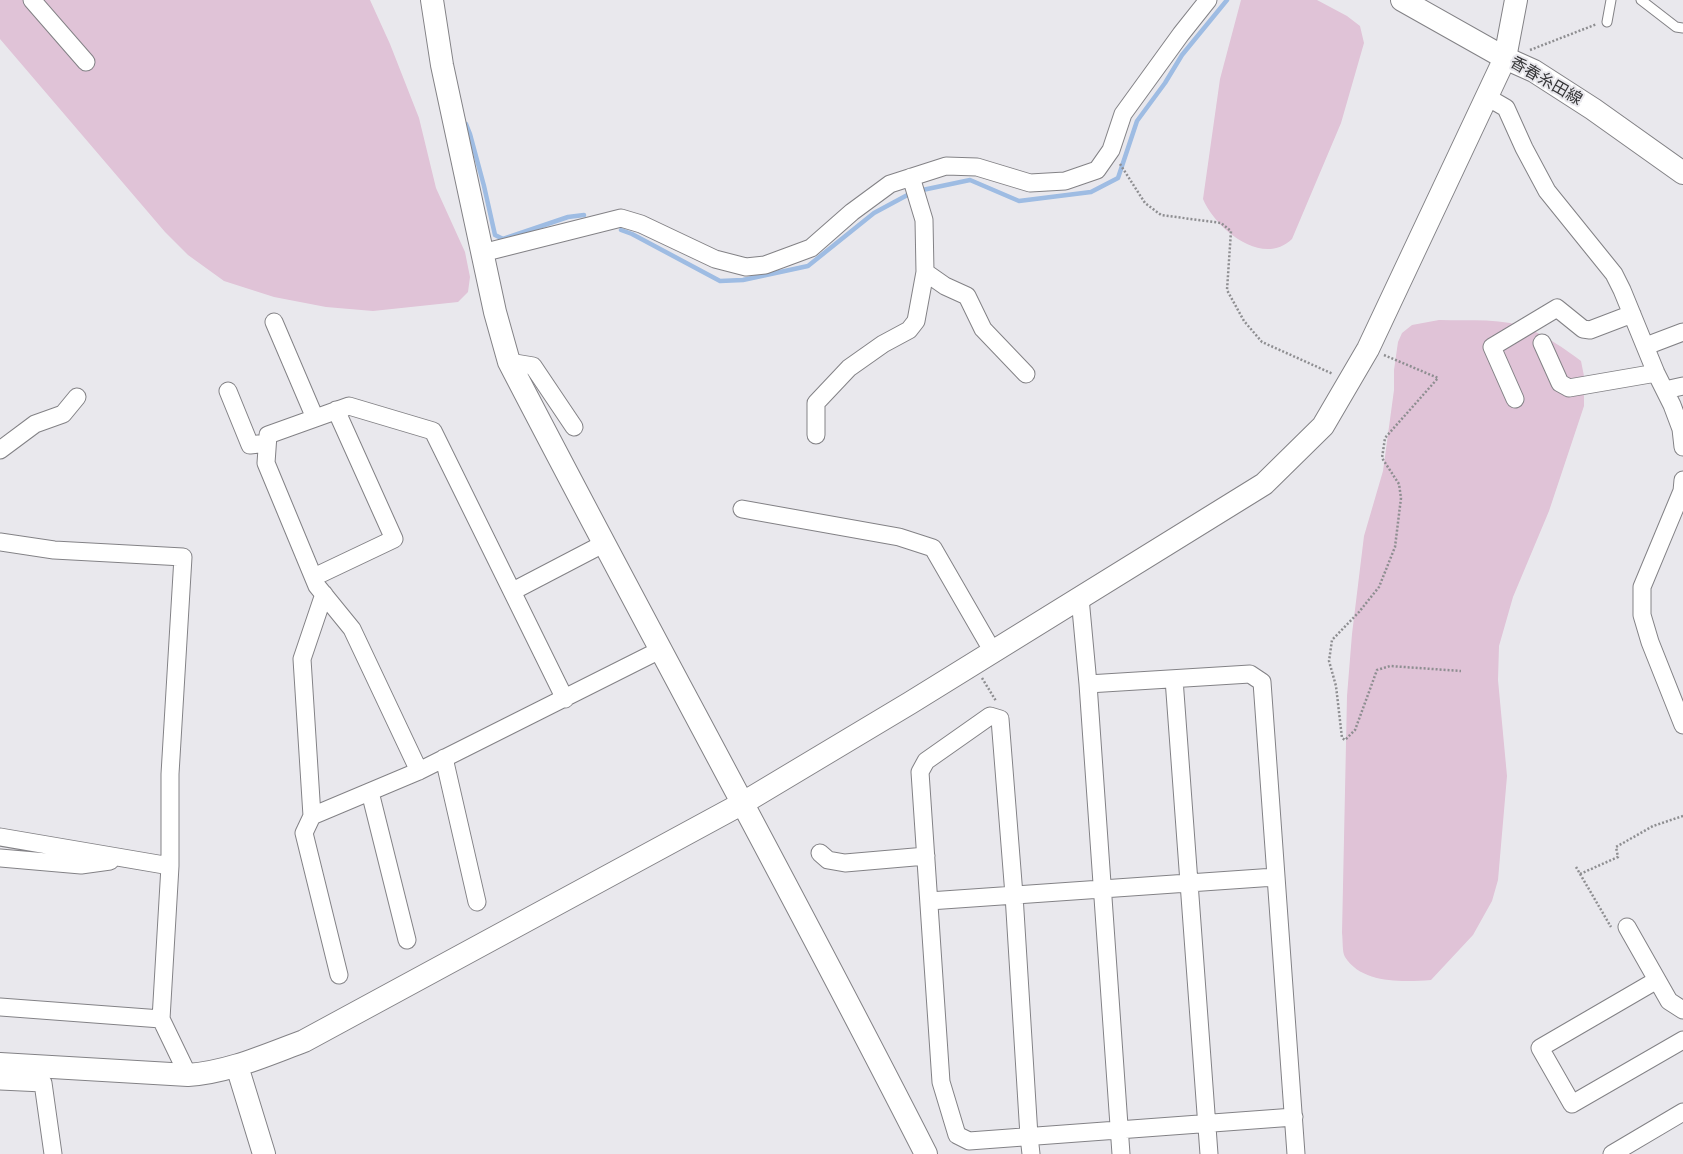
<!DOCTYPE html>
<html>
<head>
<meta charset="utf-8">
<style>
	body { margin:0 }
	canvas { display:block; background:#e9e8ed }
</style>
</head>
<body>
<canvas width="1683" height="1154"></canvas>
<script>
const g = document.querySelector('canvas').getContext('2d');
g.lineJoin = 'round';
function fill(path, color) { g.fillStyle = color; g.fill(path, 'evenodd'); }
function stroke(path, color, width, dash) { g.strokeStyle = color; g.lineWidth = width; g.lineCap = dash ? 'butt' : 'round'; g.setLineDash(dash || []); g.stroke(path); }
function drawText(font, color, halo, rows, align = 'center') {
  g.font = font + ' "Alegreya Sans","Noto Sans JP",sans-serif'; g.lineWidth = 4; g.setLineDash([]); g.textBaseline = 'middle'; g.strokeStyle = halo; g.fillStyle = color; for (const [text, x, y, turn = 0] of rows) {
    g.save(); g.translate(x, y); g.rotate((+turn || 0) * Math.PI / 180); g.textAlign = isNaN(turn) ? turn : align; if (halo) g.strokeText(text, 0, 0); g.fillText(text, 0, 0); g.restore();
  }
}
fill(new Path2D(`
	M0 0H370L390 44 419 118 436 188 465 252 470 277 468 292 458 302 373 311 326 307 274 297 224 281 188 255 165 232 0 39Z
	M1241 0H1317L1347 16 1360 26 1364 43 1341 123 1292 239C1262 268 1215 228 1203 199L1220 79Z
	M1439 320C1462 321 1487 319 1510 323 1533 327 1563 347 1581 361L1584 376V406L1549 511 1513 597 1499 646 1498 680 1507 776 1498 880 1492 901 1473 935 1431 980C1403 982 1362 984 1345 957 1342 952 1343 940 1342 933L1347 696 1352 634 1364 536 1383 471 1394 390V370L1398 342 1402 333 1412 325Z`), '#e0c3d7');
stroke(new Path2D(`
	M466 124 470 134 484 186 495 235 503 239 568 217 584 215
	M621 230 632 234 720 281 743 280 808 266 874 213 913 192 970 180 1019 201 1091 192 1118 178 1137 121 1165 83 1182 55 1227 0`), '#9ebce3', 4.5);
const service = new Path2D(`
	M1641 0 1676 27 1683 28
	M1607 22 1611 0`);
const minor = new Path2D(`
	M32 0 86 62
	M1487 97 1506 108 1524 148 1547 191 1614 274 1622 290 1656 373 1672 405 1681 429 1683 447
	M482 253 621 218 641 224 715 259 746 267 765 265 811 248 852 212 890 184 946 166 977 167 1030 183 1065 181 1097 170 1111 150 1123 114 1181 34 1208 0
	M925 272 945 286 967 296 983 329 1026 374
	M274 322 315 418
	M1542 343 1560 383 1569 388 1656 373
	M1646 346 1683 332
	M509 362 533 366 574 427
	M1665 390 1683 386
	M228 391 250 445 267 443
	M1515 399 1492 347 1557 308 1583 329 1590 330 1632 314
	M816 435V403L849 368 883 344 909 330 916 321 925 272 924 220 911 177
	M0 450 35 424 63 414 77 397
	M1683 480 1682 491 1642 587V615L1650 642 1683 725
	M742 509 899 537 933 548 993 652
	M0 542 54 550 183 557 170 774V866L161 1019 188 1075
	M314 577 394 539 336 410
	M513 591 605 543
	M324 594 302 659 312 816 304 833 339 975
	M1080 598 1088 684 1121 1154
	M1174 679 1209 1154
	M1088 684 1250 674 1262 682 1296 1154
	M444 758 477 902
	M419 771 352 629 317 586 266 463 268 435 349 406 433 431 565 699
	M370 792 407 940
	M312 816 419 771 660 650
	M0 837 170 866
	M820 853 828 860 845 863 926 856
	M0 858 81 865 110 861
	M929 901 1275 877
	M1627 927 1669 1001 1683 1010
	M1657 980 1540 1048 1572 1104 1683 1040
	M0 1007 161 1019
	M0 1081 43 1083 53 1154
	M1031 1154 1029 1136 1014 895 1000 719 990 716 926 761 920 772 941 1082 957 1135 969 1141 1294 1117
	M1612 1154 1683 1112`);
const tertiary = new Path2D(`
	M432 0 442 65 495 312 509 362C646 627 791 888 926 1154
	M0 1064 188 1075C229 1072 266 1055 304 1041L743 803 910 703 1264 484 1323 426 1368 349 1505 58 1516 0
	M237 1066 264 1154`);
const secondary = new Path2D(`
	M1402 0 1505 58 1534 71 1593 109 1683 173`);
stroke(service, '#838286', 11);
stroke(minor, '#838286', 19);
stroke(tertiary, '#838286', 24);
stroke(secondary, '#838286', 24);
stroke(new Path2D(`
	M1530 50 1597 24
	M1120 164 1145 203 1161 215 1221 223 1231 231 1227 290 1244 321 1262 342 1333 374
	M1384 355 1438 378 1385 438 1382 458 1399 484 1401 498 1395 547 1379 587 1359 612 1332 640 1329 661 1336 686 1342 738 1345 740 1355 730 1377 670 1390 666 1461 671
	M982 678 996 701
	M1576 867 1611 927
	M1580 874 1618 857 1616 847 1653 826 1683 816`), '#8e8e91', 2.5, [2, 2]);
stroke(service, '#fff', 9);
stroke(minor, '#fff', 17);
stroke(tertiary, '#fff', 22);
stroke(secondary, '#fff', 22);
drawText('16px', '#363638', '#e9e8ed', [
	["香春糸田線",1546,81,30]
]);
</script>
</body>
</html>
